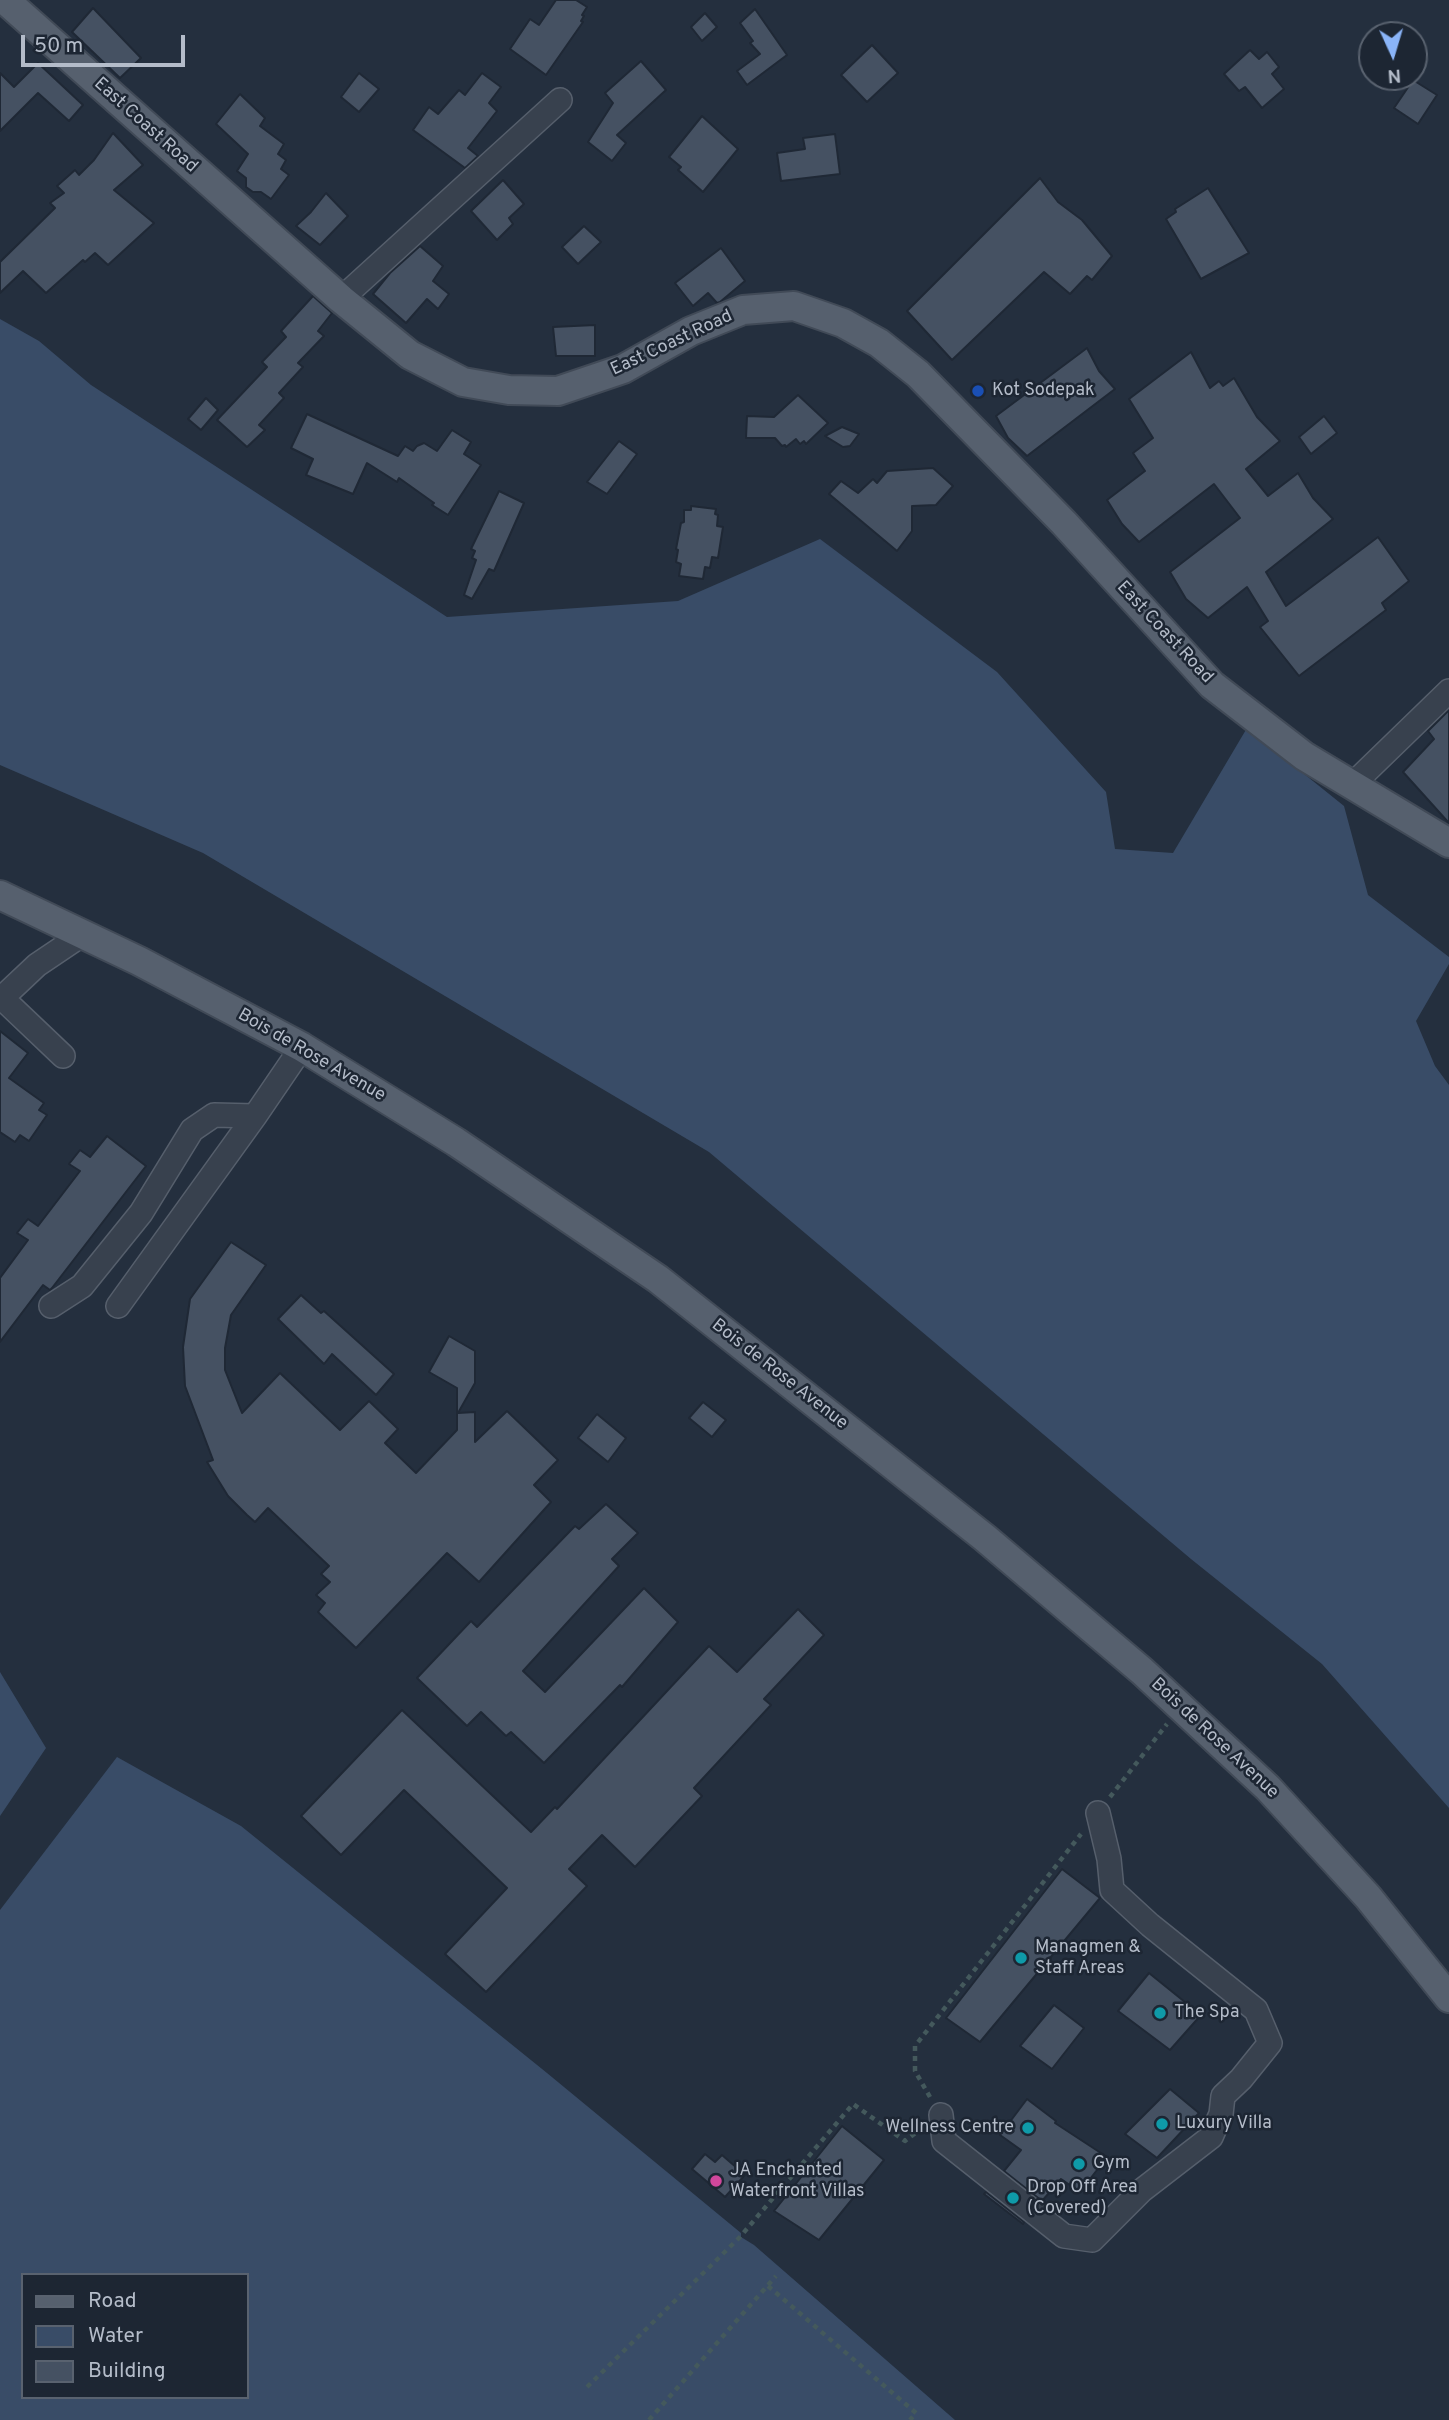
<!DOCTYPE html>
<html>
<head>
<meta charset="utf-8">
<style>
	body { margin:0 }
	#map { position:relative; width:1449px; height:2420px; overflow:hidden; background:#242f3e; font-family:Overpass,sans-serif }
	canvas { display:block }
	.legend { position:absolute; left:21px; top:2273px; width:228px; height:126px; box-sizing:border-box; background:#1d2633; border:2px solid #59626f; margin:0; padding:9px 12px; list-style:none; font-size:21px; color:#b4bcc9 }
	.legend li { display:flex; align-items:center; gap:14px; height:35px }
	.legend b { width:35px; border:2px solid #59626f }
	.north { position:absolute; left:1358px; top:21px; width:70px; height:70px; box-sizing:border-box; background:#1d2633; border:2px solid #59626f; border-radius:50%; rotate:176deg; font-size:19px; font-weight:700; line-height:28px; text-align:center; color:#b4bcc9 }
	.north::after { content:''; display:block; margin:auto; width:24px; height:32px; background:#8ab4f8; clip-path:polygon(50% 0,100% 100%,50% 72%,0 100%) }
	.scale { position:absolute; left:21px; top:35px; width:164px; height:32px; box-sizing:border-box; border:4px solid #b4bcc9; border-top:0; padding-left:9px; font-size:21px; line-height:24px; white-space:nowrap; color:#b4bcc9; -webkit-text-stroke:5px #1d2633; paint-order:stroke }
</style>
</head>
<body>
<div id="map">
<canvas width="1449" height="2420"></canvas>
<ul class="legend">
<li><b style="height:9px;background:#56606e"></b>Road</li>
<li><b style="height:19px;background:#394c67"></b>Water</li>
<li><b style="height:19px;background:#455162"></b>Building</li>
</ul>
<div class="north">N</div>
<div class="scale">50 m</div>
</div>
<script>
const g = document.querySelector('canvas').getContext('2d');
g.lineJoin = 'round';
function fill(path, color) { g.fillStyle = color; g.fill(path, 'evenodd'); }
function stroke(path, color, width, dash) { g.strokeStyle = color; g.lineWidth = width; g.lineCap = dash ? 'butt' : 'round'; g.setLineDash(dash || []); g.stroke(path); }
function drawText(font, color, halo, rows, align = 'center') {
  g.font = font + ' Overpass,sans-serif'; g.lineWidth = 5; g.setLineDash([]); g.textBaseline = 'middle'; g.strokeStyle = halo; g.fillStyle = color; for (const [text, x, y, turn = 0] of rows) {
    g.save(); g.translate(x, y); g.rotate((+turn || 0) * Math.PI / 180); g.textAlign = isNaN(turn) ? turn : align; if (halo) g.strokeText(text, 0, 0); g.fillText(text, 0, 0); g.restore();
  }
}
fill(new Path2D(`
	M0 319 39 341 91 385 447 617 678 601 820 539 997 672 1106 792 1115 849 1173 853 1247 728 1344 806 1368 895 1449 957V964L1416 1021 1435 1066 1449 1085V1808L1322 1664 1191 1559 709 1152 203 853 0 765Z
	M0 1672 46 1748 0 1816Z
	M117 1757 241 1826 547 2073 741 2233V2237L754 2245 955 2420H0V1910ZM23 2275H247V2397H23Z`), '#394c67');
const building = new Path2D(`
	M556 0H576L587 7 582 15 584 16 581 21 583 22 546 75 510 49 530 19 539 25Z
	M93 8 141 58 120 78 72 32Z
	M755 9 787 55 747 85 737 71 760 54 750 43 753 41 740 23Z
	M705 13 717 27 702 41 691 27Z
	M872 45 898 73 867 102 841 75Z
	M1250 50 1259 59 1267 52 1279 67 1272 74 1284 89 1262 108 1245 87 1239 91 1224 74Z
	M641 61 666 90 617 135 626 143 612 161 588 142 613 103 605 93Z
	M38 63 83 105 69 121 38 93 0 131V73L14 87Z
	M359 73 379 89 359 112 341 97Z
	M482 73 501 87 489 103 497 111 468 148 478 156 465 168 413 130 429 107 438 114 459 90 465 95Z
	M1413 80 1437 95 1418 124 1394 108Z
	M240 94 265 118 260 126 284 144 278 154 286 160 281 169 289 175 271 199 261 192H253L246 187V178L237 171 248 154 216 124Z
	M702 116 738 149 703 192 678 170 681 167 669 157Z
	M113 133 143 165 114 190 154 223 108 265 95 253 85 262 83 260 46 293 23 271 0 293V262L55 208 50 203 64 193 57 186 75 170 79 175 94 160Z
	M835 134 840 174 781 181 777 153 805 149 803 138Z
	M1040 178 1058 202 1082 220 1112 256 1092 280 1087 276 1070 294 1044 272 952 360 907 311Z
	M503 180 524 204 509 218 513 224 497 240 471 211Z
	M1208 188 1249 253 1201 279 1166 219 1176 212 1175 209Z
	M326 193 348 216 320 245 296 226 311 212Z
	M584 226 601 242 578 264 562 247Z
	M420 246 443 266 433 281 449 294 438 309 427 299 406 323 373 294 390 273Z
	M721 248 745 281 720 302 717 303 708 293 693 306 675 283Z
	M313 296 332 313 318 331 324 336 298 363 303 367 279 393 284 398 259 425 265 430 247 447 217 420 267 367 262 362 286 337 281 331Z
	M595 325V356H556L553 327Z
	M1087 348 1099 371 1115 389 1027 456 1008 438 996 416Z
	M1191 352 1210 388 1219 381 1223 386 1234 378 1257 417 1280 441 1246 469 1268 496 1298 473 1313 498 1333 519 1266 572 1286 606 1378 537 1409 581 1382 603 1386 610 1299 676 1260 627 1268 621 1247 587 1208 618 1186 599 1170 572 1240 518 1214 484 1139 542 1122 524 1107 500 1145 471 1133 453 1153 438 1129 399Z
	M798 395 828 423 806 444 804 441 800 444 796 439 786 447 785 445 782 446 775 438H746L747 416 774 417Z
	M206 398 218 410 201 430 188 419Z
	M307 414 398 456 405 446 413 451 417 446 424 443 437 451 452 430 471 442 464 454 481 465 448 515 432 505 434 503 399 478 397 482 367 463 353 494 306 475 313 459 291 448Z
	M1324 416 1337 433 1311 454 1299 437Z
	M842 427 859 434 850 446 843 447 825 436Z
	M619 441 637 454 607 494 587 482Z
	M933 468 953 486 936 505 912 506V531L897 551 829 494 841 481 858 493 873 479 877 483 887 471Z
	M499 491 524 503 494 571 489 569 472 599 464 595 476 560 472 558 475 551 471 549Z
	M691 506 716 509 715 514 718 515 717 526 723 527 718 558 712 557 710 568 705 567 703 579 679 576 681 564 676 562 678 550 676 549 681 523 684 522V510H691Z
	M1449 710V823L1403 772 1434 739 1428 731Z
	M0 1031 28 1053 9 1078 44 1103 39 1110 47 1115 29 1141 20 1135 15 1142 0 1132Z
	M107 1136 146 1166 52 1288 50 1290 43 1285 0 1342V1278L28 1240 17 1233 28 1219 38 1226 80 1171 69 1164 80 1150 90 1157Z
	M231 1242 266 1265 231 1315 225 1348V1370L242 1413 280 1373 340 1430 369 1401 398 1429 385 1443 416 1473 457 1430V1388L429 1372 449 1336 475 1351V1383L458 1413 475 1412V1442L507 1411 558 1460 534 1485 551 1502 479 1582 447 1553 356 1648 318 1612 325 1603 316 1595 330 1582 321 1574 329 1566 268 1508 255 1522 247 1515 228 1496 207 1462 213 1460 185 1386 183 1347 190 1299Z
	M301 1295 321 1313 324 1311 394 1374 376 1395 332 1354 324 1364 278 1319Z
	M703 1402 726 1420 712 1437 689 1418Z
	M597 1414 626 1438 608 1462 578 1438Z
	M606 1504 638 1533 612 1559 619 1566 523 1671 545 1692 644 1588 678 1622 622 1687 620 1685 544 1763 511 1732 506 1736 481 1712 467 1726 417 1678 471 1621 477 1627 575 1526 579 1529Z
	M798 1609 824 1635 764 1699 771 1705 694 1788 702 1796 635 1867 602 1835 569 1869 587 1886 486 1992 445 1954 507 1888 404 1790 341 1855 301 1816 402 1710 531 1832 555 1807 557 1809 709 1646 737 1672Z
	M1062 1869 1100 1898 980 2042 946 2018Z
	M1149 1973 1201 2015 1170 2050 1118 2011Z
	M1054 2005 1084 2028 1052 2069 1020 2046Z
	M1170 2089 1199 2113 1157 2158 1125 2134Z
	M1027 2099 1056 2121 1055 2123 1107 2157 1080 2192 1061 2179 1042 2201 1004 2171 1021 2150 1000 2135Z
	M842 2126 884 2160 819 2240 774 2211Z
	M705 2154 715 2162 722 2155 745 2175 725 2197 692 2169Z
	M986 2192 1024 2222 1023 2224 984 2194Z`);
fill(building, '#455162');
stroke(building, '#1f2835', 2);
const minor = new Path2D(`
	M341 299 560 100
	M1352 785 1449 691
	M63 1056 2 998 37 965 83 934
	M51 1306 82 1286 141 1213 192 1130 214 1115 255 1116
	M118 1306 255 1116 302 1047
	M941 2115 944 2141 1064 2236 1092 2240 1141 2191 1211 2137 1221 2114 1223 2096 1241 2079 1270 2043 1256 2010 1150 1925 1112 1890 1109 1859 1098 1813`);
const major = new Path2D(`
	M5 0 341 299 410 355 463 382 509 390 558 391 623 369 691 331 743 310 794 306 843 323 879 343 918 374 1064 523 1212 685 1304 756 1449 843
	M0 895 139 961 302 1047 456 1142 658 1279 985 1538 1142 1671 1268 1788 1368 1897 1449 1998`);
stroke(minor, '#565f6c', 26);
stroke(major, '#414a57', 32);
stroke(new Path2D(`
	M1110 1797 1167 1724
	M930 2097 915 2071V2046L1081 1834
	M768 2286 916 2413 910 2420
	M587 2387 740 2237 853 2104 905 2141 922 2128
	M649 2420 776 2276`), '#44595c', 4.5, [5, 5]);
stroke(minor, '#38414e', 23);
stroke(major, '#56606e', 28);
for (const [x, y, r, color] of [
	[978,391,7,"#1a4fb4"],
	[1021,1958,7,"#0f9aa8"],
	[1160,2013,7,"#0f9aa8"],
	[1162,2124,7,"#0f9aa8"],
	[1028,2128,7,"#0f9aa8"],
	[1079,2164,7,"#0f9aa8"],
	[716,2181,7,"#d1479c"],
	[1013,2198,7,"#0f9aa8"]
]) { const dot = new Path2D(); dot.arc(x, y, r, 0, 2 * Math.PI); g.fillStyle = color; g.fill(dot); stroke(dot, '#1d2633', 2.5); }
drawText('18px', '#b4bcc9', '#1d2633', [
	["East Coast Road",145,126,42],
	["East Coast Road",672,344,-25],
	["East Coast Road",1164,633,47],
	["Bois de Rose Avenue",311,1056,30],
	["Bois de Rose Avenue",779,1375,38],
	["Bois de Rose Avenue",1214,1739,43]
]);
drawText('18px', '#b4bcc9', '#1d2633', [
	["Kot Sodepak",992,391],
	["Managmen &",1035,1948],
	["Staff Areas",1035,1969],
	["The Spa",1174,2013],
	["Luxury Villa",1176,2124],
	["Wellness Centre",1014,2128,"right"],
	["Gym",1093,2164],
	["JA Enchanted",730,2171],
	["Waterfront Villas",730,2192],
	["Drop Off Area",1027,2188],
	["(Covered)",1027,2209]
], 'left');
</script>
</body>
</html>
